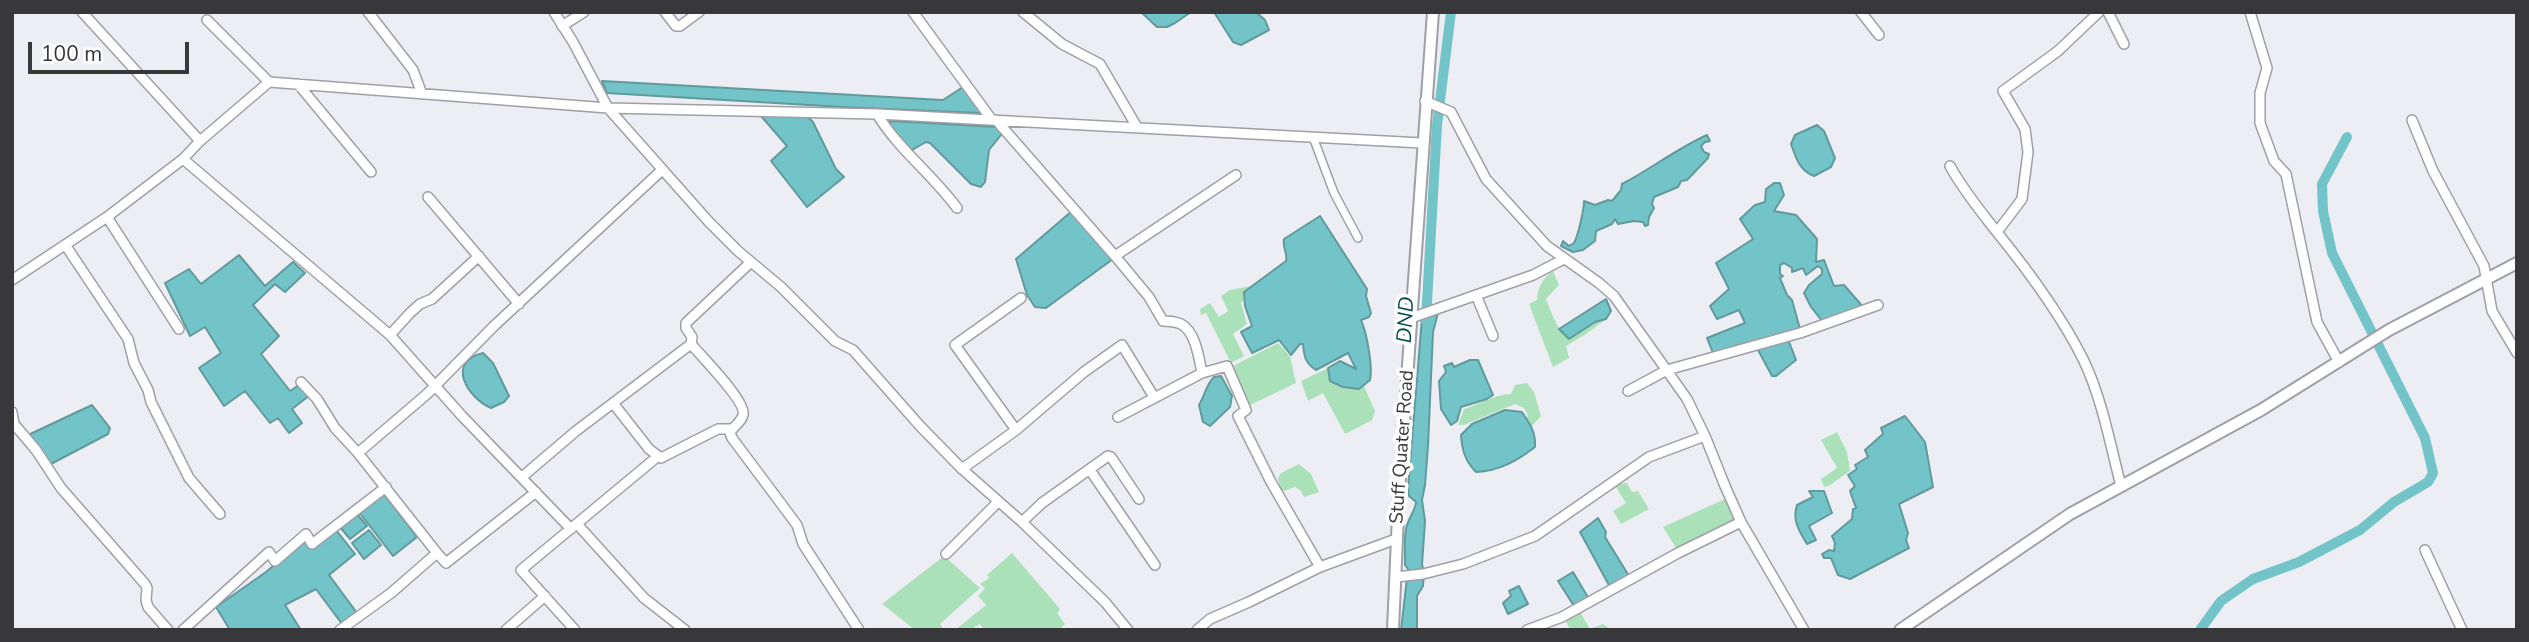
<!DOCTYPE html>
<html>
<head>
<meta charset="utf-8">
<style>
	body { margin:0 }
	#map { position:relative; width:2529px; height:642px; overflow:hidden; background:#edeef4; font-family:"Nunito Sans",sans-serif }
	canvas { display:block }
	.frame { position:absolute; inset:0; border:14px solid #38383a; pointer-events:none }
	.scale { position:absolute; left:28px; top:42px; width:161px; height:32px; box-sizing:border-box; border:4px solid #38383a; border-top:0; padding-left:9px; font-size:21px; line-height:24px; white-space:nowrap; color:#38383a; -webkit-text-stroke:5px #fff; paint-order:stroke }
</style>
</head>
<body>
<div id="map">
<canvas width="2529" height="642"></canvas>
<div class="frame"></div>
<div class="scale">100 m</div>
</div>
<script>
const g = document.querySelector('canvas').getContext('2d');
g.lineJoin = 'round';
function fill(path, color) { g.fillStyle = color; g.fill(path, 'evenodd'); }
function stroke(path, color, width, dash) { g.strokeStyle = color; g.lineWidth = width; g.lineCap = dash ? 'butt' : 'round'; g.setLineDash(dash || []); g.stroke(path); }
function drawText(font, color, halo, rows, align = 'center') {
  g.font = font + ' "Nunito Sans",sans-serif'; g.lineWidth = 7; g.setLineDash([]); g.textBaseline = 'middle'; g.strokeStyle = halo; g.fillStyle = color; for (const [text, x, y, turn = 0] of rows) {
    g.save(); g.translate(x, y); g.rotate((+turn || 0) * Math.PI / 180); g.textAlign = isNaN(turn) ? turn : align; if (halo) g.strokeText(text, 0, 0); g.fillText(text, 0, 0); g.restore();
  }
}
fill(new Path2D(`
	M1553 271 1559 285 1546 299C1552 314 1556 328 1569 339L1595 322 1606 319 1586 334 1566 346 1569 358 1553 367 1529 304 1537 300C1537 289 1543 277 1553 271Z
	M1250 286 1244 292 1245 299 1241 303 1247 324 1233 334 1244 356 1231 363 1206 313 1201 315 1200 309 1210 303 1219 317 1228 311 1221 296 1230 290Z
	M1278 343 1290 356 1296 383 1248 406 1231 367Z
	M1328 368 1330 381 1343 387 1359 389 1363 384 1375 411 1372 420 1345 434 1323 393 1308 401 1301 381Z
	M1527 383 1534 392 1541 416 1530 428 1525 420 1528 416 1524 408 1515 404 1464 425H1458L1464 409C1481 404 1495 394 1511 394L1515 385Z
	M1837 432 1847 452 1850 471 1830 485 1824 487 1821 479 1837 468 1821 440Z
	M1299 464 1311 474 1319 492 1304 497 1301 491 1295 487 1281 492 1278 478 1281 473Z
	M1627 483 1632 492 1638 491 1649 509 1621 524 1613 511 1626 503 1614 484Z
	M1725 499 1736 521 1678 551 1663 527Z
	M1012 553 1060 609 1057 613 1065 624 1059 630H984L980 624 970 630H955L986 605 978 596 985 588 980 584 989 578 987 575Z
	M944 556 980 588 940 624 944 630H915L882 604Z
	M1580 612 1590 629 1603 624 1612 630H1570L1565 619Z`), '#abe1b9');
const water = new Path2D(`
	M1141 12H1191L1175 23 1167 27H1157Z
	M1214 12H1256L1265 20 1269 30 1241 45 1233 42Z
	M602 81 943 100 963 87 981 113 842 107 607 93Z
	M761 116H807L813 122 836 169 844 177 807 207 771 161 787 146Z
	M891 121 997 127 1001 130V135L989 150 985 182 981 187 971 184 930 143 926 142 912 150 897 137 889 123Z
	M1817 125 1824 131 1835 158 1831 167 1814 176C1799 170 1796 158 1791 144L1795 135Z
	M1707 135 1710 141 1705 142 1701 146 1704 152 1709 154 1708 158 1687 180 1681 181 1678 187 1654 197 1652 204 1654 208 1649 217 1648 225 1645 226 1643 222 1634 221 1618 224 1615 219 1612 224 1596 231 1595 241 1583 250 1573 252 1561 246 1563 241 1569 246 1574 243C1578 236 1584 210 1584 201L1595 205 1608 200 1612 201 1621 190 1622 184C1651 169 1676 149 1707 135Z
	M1774 183H1780L1784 195 1774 211 1796 215 1817 239 1816 262 1824 260 1834 286 1844 285 1864 308 1822 321 1811 307 1804 293 1809 285 1822 274V269L1818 266 1806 275 1803 268 1792 272V268L1784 263 1780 265V274L1783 276 1780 278 1787 295 1792 300 1800 329 1713 353 1707 338 1745 323 1739 310 1717 319 1710 306 1729 289 1716 263 1753 239 1740 219 1755 205 1765 202 1766 189Z
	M1072 211 1113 259 1046 308 1035 307 1027 295 1016 259Z
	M1320 216 1367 289 1366 296 1371 313 1369 317 1361 320C1367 334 1373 367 1370 380L1359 389 1343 387 1330 381 1328 368 1340 361 1356 369 1348 353 1316 370C1305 363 1304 356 1303 344H1300L1291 355 1279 340 1252 353 1241 332 1252 326 1245 306 1244 292 1286 261C1288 253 1282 247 1284 239Z
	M239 255 265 286 293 262 305 273 285 292 275 284 253 305 279 336 261 354 290 391 299 385 310 395 292 409 302 423 289 433 278 418 270 423 245 391 224 406 199 368 221 353 205 327 190 336 165 283 189 269 201 284Z
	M1606 299 1611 311 1606 319 1595 322 1569 339 1559 329Z
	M1438 313 1433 332 1428 446 1425 485 1422 500 1425 521 1422 565 1424 571 1423 586 1417 596V630H1401L1408 569 1405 565C1405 553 1404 540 1406 529 1408 518 1415 512 1416 502L1409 496 1408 488 1422 318Z
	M1788 339 1796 360 1776 376H1772L1757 348Z
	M483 353 493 363 509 396 504 402 491 408C468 398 445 362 483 353Z
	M1470 360H1478L1493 395 1487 399 1461 407 1457 421 1451 425 1441 409 1439 381 1446 372 1444 366 1452 363 1454 367Z
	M1221 376 1232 396 1230 407 1210 426 1203 422 1199 405C1205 395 1206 385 1214 377Z
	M92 405 110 428 108 434 49 465 26 436Z
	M1505 410 1522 412C1530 424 1536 432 1535 447 1517 461 1499 471 1476 472 1465 461 1462 450 1461 435L1472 424Z
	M1905 416 1925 442 1933 487 1899 504 1908 533 1906 540 1909 548 1850 579 1838 575 1831 558H1824L1822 554 1829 550 1834 551 1835 543 1832 536 1852 519 1853 509 1856 508 1850 491 1855 486 1848 475 1857 469 1855 465 1868 457 1865 450 1883 434 1881 428Z
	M1809 491H1824L1832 513 1809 526 1816 540 1807 544C1799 531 1792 520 1797 505L1813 497Z
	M383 493 417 537 393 556 359 512Z
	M357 514 367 526 350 539 340 527Z
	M1598 518 1606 532 1605 537 1629 576 1610 587 1580 532Z
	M336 530 355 554 329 575 357 613 342 624 316 589 285 605 301 630H230L216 607 266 572 305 539 312 548Z
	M369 530 381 545 364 559 352 543Z
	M1573 572 1589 599 1574 606 1558 581Z
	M1519 586 1528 604 1508 614 1503 603 1511 596 1509 591Z`);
fill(water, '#73c4c8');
stroke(water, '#619a9d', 2);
stroke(new Path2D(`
	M1426 320 1437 125 1451 12
	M2200 630 2221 601 2253 579 2299 562 2360 530 2394 502 2428 482 2433 473 2425 438 2332 253 2323 211 2322 184 2347 137`), '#73c4c8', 10);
const pedestrian = new Path2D(`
	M1313 137 1334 193 1358 238`);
const minor = new Path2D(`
	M82 12 200 141 183 159 107 217 179 329
	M368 12 413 70 422 94
	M554 12 573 42 608 108 709 222 738 251 781 287 835 341 853 350 920 426 962 469 1022 522 1105 602 1128 630
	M665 12 676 26H680L699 12
	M913 12 992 120
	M1023 12 1062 44 1100 64 1137 127
	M1861 12 1879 35
	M2108 12 2124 44
	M2250 12 2267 68 2260 93V123L2274 161 2286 174 2317 322 2339 362
	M207 20 269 82
	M562 26 584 12
	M298 84 371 172
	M1425 101 1451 112 1486 179 1547 246 1599 283 1614 296 1687 399 1705 436 1725 486 1741 522 1804 630
	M877 114C899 150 932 174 957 208
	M996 120 1115 256 1149 297 1163 321C1169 321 1176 322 1181 324 1196 332 1199 359 1202 373
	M2412 120 2433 171 2484 266 2492 311 2517 353
	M200 141 269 82 608 108 877 114 1422 143
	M183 159 390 335 462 416 571 529
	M1950 166C1963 190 1979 209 1996 231 2026 268 2062 317 2083 359 2102 398 2110 444 2121 486
	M428 197 519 304
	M1997 232 2022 199 2028 152 2025 129 2003 91 2058 51 2099 12
	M66 246 128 339 134 363 148 390 151 402 189 478 220 514
	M1115 256 1236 175
	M12 280 107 217
	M1476 295 1493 336
	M1411 318 1533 275 1564 259
	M390 335 410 313 420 304 432 299 479 256
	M691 344 692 337 686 328V323L751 262
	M301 382 317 399 335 428 358 453 427 394 494 326 662 170
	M1628 391 1667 370 1800 333 1878 305
	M613 403 649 449 661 458 718 429H731
	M12 412 14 424 36 450 61 488 145 584 147 588 146 600 148 607 168 630
	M1118 417 1202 373 1227 366 1246 410 1238 416 1271 482 1320 567
	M1016 430 1084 372 1122 345 1154 397
	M358 453 437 553
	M962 469 1016 430 955 345 1021 298
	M1090 470 1155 565
	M522 477 576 431 691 344C701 356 747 402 743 415 741 423 733 426 730 433L732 438 797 525 803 544 859 630
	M1022 522 1042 503 1108 456 1111 457 1139 499
	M577 524 644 598 685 630
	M2425 550 2462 630
	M946 554 998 502
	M1396 577 1423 574 1463 564 1535 536 1649 457 1705 436
	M183 630 269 552 275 561 306 534 312 544 386 487
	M340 630 391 593 437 553 446 563 536 492
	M506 630 545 596
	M575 630 521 570 657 457
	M1197 630 1210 619 1249 602 1320 567 1396 539
	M1527 630 1562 617 1678 553 1741 522`);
const tertiary = new Path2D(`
	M1393 630 1399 492 1433 12
	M1900 630 2070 514 2261 410 2389 330 2517 263`);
stroke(pedestrian, '#9f9fa6', 10);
stroke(minor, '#9f9fa6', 12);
stroke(tertiary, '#9f9fa6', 14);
stroke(pedestrian, '#fff', 7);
stroke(minor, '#fff', 9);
stroke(tertiary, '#fff', 10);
drawText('19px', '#38383a', '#fff', [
	["Stuff Quater Road",1403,447,-86]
]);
drawText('italic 21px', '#004d51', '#fff', [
	["DND",1407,320,-87]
]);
</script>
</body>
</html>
